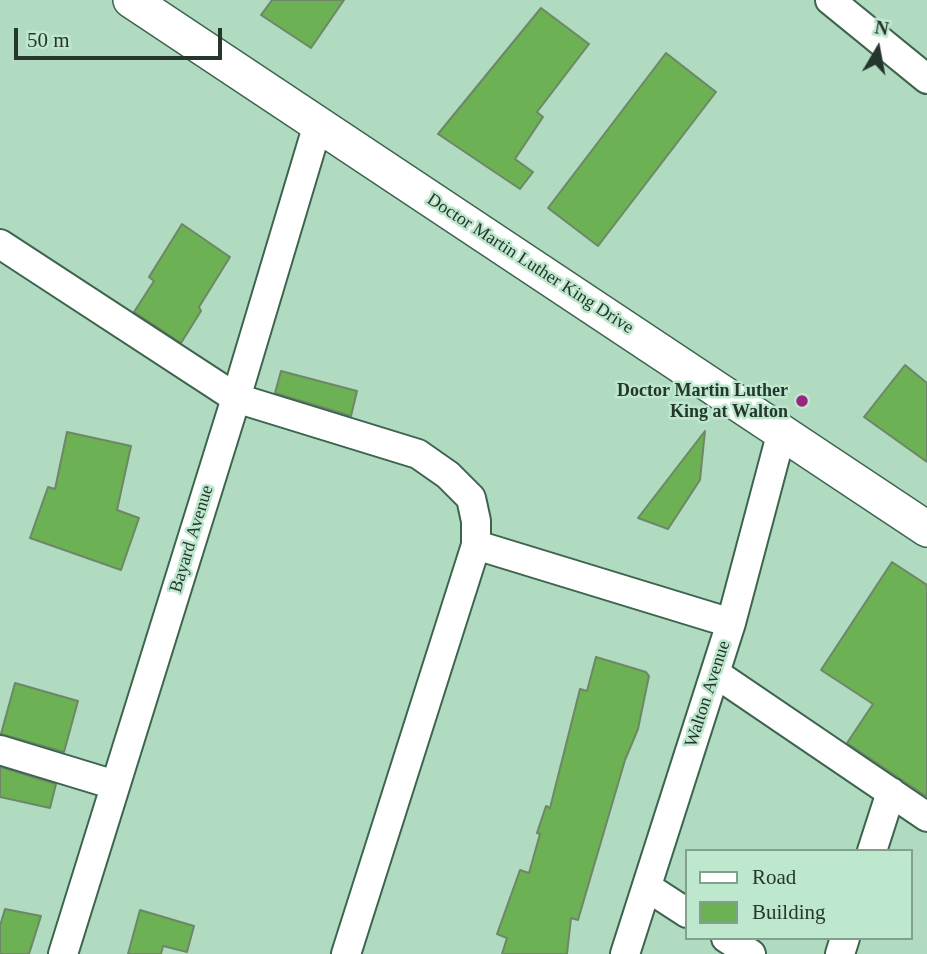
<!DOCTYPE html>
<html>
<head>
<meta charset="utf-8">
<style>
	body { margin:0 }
	#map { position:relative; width:927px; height:954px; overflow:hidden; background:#b1dbc1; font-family:"Times New Roman",serif }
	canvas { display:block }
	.legend { position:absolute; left:685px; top:849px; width:228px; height:91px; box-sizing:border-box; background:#bee8ce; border:2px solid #81a18d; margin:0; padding:9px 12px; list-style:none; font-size:21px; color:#25362c }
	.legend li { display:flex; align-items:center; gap:14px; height:35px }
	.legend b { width:35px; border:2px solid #81a18d }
	.north { position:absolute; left:843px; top:14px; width:70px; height:70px; -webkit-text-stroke:5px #bee8ce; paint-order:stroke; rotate:10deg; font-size:19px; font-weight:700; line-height:28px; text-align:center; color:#25362c }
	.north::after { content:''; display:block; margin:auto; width:24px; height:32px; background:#25362c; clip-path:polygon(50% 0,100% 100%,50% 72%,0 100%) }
	.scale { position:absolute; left:14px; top:28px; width:208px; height:32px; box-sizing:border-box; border:4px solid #25362c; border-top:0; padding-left:9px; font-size:21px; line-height:24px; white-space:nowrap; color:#25362c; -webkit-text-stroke:5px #bee8ce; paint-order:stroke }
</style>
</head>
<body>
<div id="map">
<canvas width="927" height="954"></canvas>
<ul class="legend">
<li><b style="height:9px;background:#fff"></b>Road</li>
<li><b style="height:19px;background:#6cb154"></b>Building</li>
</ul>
<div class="north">N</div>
<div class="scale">50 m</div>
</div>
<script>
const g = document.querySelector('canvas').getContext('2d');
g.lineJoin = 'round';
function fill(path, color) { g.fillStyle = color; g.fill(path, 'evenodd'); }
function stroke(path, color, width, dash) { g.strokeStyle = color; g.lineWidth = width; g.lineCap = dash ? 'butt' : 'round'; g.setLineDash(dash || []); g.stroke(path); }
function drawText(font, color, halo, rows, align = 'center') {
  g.font = font + ' "Times New Roman",serif'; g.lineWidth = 5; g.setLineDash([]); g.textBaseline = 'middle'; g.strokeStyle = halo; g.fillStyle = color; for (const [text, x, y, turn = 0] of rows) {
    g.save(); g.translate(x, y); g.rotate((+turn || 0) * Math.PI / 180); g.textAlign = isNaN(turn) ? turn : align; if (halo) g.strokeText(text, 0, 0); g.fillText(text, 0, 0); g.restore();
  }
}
const building = new Path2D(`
	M272 0H344L311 48 261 15Z
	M541 8 589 44 537 112 543 117 515 159 533 172 520 189 438 134Z
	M666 53 716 92 598 246 548 208Z
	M182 224 230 257 199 307 201 311 181 343 134 312 154 281 149 277Z
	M905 365 927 383V462L864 417Z
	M281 371 357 391 351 416 275 393Z
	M705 431 700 480 668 529 638 518Z
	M67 432 131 446 117 510 139 518 121 570 30 538 48 487 55 489Z
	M892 562 927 585V797L847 743 873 704 821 670Z
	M596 657 646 672 649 676 638 729 625 760 578 920 571 918 567 954H502L507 938 497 934 520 870 529 873 540 834 537 833 546 806 550 808 580 689 587 691Z
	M15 683 78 701 64 752 1 734Z
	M0 767 56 784 50 808 0 797Z
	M5 909 41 916 29 954H0V926Z
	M140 910 194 926 187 952 163 946 161 954H128Z`);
fill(building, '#6cb154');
stroke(building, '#6e8766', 2);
const minor = new Path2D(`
	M830 0 927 79
	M0 244 236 398 418 454 448 475 471 498 476 521V545L346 954
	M476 545 731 623
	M715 673 927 817
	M0 750 115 785
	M872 851 891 792
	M647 887 687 913
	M726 938 751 954
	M63 954 236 398 318 124
	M625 954 731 623 782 431
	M840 954 845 938`);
const major = new Path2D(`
	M131 0 927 529`);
stroke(minor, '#3d644e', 32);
stroke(major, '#3d644e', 38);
stroke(minor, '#fff', 28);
stroke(major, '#fff', 35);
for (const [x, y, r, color] of [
	[802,401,7,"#9a2581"]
]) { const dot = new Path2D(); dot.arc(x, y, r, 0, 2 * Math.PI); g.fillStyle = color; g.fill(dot); stroke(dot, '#bee8ce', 2.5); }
drawText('18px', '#25362c', '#bee8ce', [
	["Doctor Martin Luther King Drive",530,264,33],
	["Bayard Avenue",192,539,-73],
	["Walton Avenue",708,694,-72]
]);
drawText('bold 18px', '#25362c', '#bee8ce', [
	["Doctor Martin Luther",788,391],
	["King at Walton",788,412]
], 'right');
</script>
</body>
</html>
